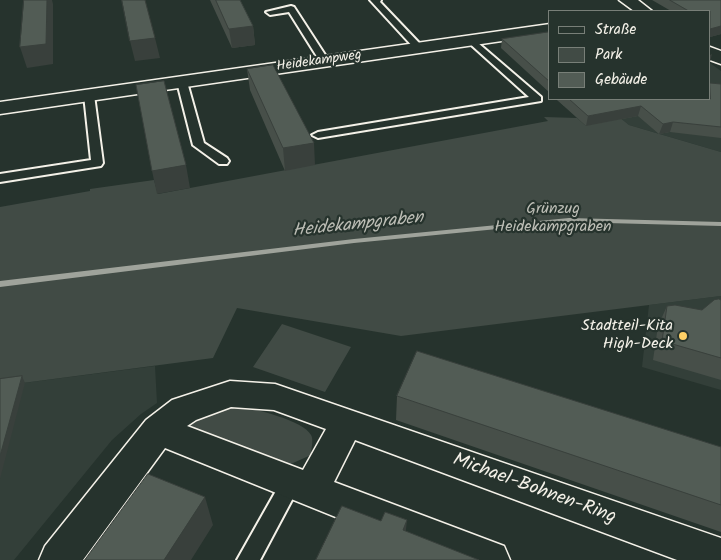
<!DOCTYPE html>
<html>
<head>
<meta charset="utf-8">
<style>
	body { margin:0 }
	#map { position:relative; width:721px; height:560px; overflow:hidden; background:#26332d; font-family:Kalam,sans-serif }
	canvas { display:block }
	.legend { position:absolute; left:548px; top:10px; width:162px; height:90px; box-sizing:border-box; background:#26332d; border:1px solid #787f78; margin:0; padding:6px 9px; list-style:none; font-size:15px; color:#f4f1e8 }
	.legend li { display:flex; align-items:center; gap:10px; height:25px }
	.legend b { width:25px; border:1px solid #787f78 }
</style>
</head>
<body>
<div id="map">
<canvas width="721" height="560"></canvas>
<ul class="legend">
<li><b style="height:6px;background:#26332d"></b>Straße</li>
<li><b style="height:14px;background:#414b45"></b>Park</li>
<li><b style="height:14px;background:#525c55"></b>Gebäude</li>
</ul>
</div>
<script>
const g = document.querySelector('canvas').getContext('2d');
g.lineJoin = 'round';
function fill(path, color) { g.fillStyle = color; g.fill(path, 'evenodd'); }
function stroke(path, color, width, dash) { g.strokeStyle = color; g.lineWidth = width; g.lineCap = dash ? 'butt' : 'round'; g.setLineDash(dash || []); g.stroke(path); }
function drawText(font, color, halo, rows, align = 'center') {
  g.font = font + ' Kalam,sans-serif'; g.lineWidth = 4.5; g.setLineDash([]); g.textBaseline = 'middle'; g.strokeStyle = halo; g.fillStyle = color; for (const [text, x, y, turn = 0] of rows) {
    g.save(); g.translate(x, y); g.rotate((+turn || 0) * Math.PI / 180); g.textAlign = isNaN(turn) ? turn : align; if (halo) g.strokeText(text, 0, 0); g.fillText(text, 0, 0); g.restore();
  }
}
fill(new Path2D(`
	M710 63 721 71V152L629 125 597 99H710Z
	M721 296V390L642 367 649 305Z
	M155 366 157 403 141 414 112 440 14 560H0V386Z`), '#333f39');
fill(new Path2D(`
	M556 99H597L629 125 721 152V296L401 336 237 308 213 358 0 386V207L90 191V189L154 180 158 194 548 121 544 117 577 118 586 126 592 101 564 106Z
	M282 324 351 347 325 392 253 367Z
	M238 407C254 408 304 421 311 435 314 440 311 449 311 455L284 467 180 427 220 408Z`), '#414b45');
fill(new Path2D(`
	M569 218 721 222V226L569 222 354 243 0 287V281L354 239Z`), '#9fa39b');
const lane = new Path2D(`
	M370 0H381L380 2 421 45V49H415Z
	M291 6 294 7 329 61 327 63H321L289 12 270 15 266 12Z
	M471 37 541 97V101L318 138 312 135 318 132 529 97 468 42 466 40Z
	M182 79 187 82 204 143 227 158 229 161 227 164H219L193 145 177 82Z
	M89 92 94 95 103 163 101 166 0 182V174L91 160 84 95Z
	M292 472 299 475 302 481 260 560H237L285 475Z`);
const street = new Path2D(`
	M619 0H638L652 11H634Z
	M550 24V34L0 114V102Z
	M710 47 721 51V64L710 60Z
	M230 381 275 384 721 538V560H677L355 440 334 482 504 546 510 560H442L165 448 83 560H39L45 546 146 420 172 400ZM231 407 274 410 326 429 303 470 187 426 196 420Z`);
stroke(lane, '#f4f1e8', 4);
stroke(street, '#f4f1e8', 3);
fill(lane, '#26332d');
fill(street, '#26332d');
fill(new Path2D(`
	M210 0H240L253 26 255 45 232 48Z
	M652 0H721V34L710 37V11H671Z
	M550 32V93L501 48 502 39Z
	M247 69 315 165 285 171 250 90Z
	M721 84V138L670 132 659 134 638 116 586 126 556 99H710Z
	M721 300V380L653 360 658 326 667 306 702 310Z
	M397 396 721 447V532L396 420Z`), '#474f49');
fill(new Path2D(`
	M47 0H52L53 4V64L27 68 20 47Z
	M253 26 255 45 232 48 229 29Z
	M721 26V34L710 37V29Z
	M155 38 160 58 135 61 130 41Z
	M712 54 710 62V55Z
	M641 106 638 116 586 126 588 116Z
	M673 122 670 132 659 134 663 124Z
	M314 143 315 165 285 171 283 148Z
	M186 165 190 188 157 194 152 171Z
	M22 376 25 383 0 479V456Z
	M205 497 213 525 191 560H164Z
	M407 520 404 548 403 530Z`), '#39403c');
const building = new Path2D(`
	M24 0H47L46 44 20 47Z
	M122 0H145L155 38 130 41Z
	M216 0H240L253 26 229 29Z
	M670 0H721V26L710 29V11H689Z
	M550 32V82L502 39Z
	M273 65 314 143 283 148 247 69Z
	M164 81 186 165 152 171 136 85Z
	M710 83 721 84V127L673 122 663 124 641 106 588 116 569 99H710Z
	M719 299 721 300V358L662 341 667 306 675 305 702 310 714 300Z
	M417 351 721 447V505L397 396Z
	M22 376 0 456V379Z
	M148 474 205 497 164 560H85Z
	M342 506 381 521 385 512 407 520 403 530 479 560H316Z`);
fill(building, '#525c55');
stroke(building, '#39403c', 1);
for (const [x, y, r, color] of [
	[683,336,5,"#ffd166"]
]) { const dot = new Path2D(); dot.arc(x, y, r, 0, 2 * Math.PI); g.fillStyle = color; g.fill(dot); stroke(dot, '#26332d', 2); }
drawText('14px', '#f4f1e8', '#26332d', [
	["Heidekampweg",319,62,-8]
]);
drawText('16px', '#bebfb7', '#26332d', [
	["Grünzug",553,210],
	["Heidekampgraben",553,228]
]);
drawText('16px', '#f4f1e8', '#26332d', [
	["Stadtteil-Kita",673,327],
	["High-Deck",673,345]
], 'right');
drawText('italic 18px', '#bcbdb5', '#26332d', [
	["Heidekampgraben",358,226,-6]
]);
drawText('19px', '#f4f1e8', '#26332d', [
	["Michael-Bohnen-Ring",534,490,20]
]);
</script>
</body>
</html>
